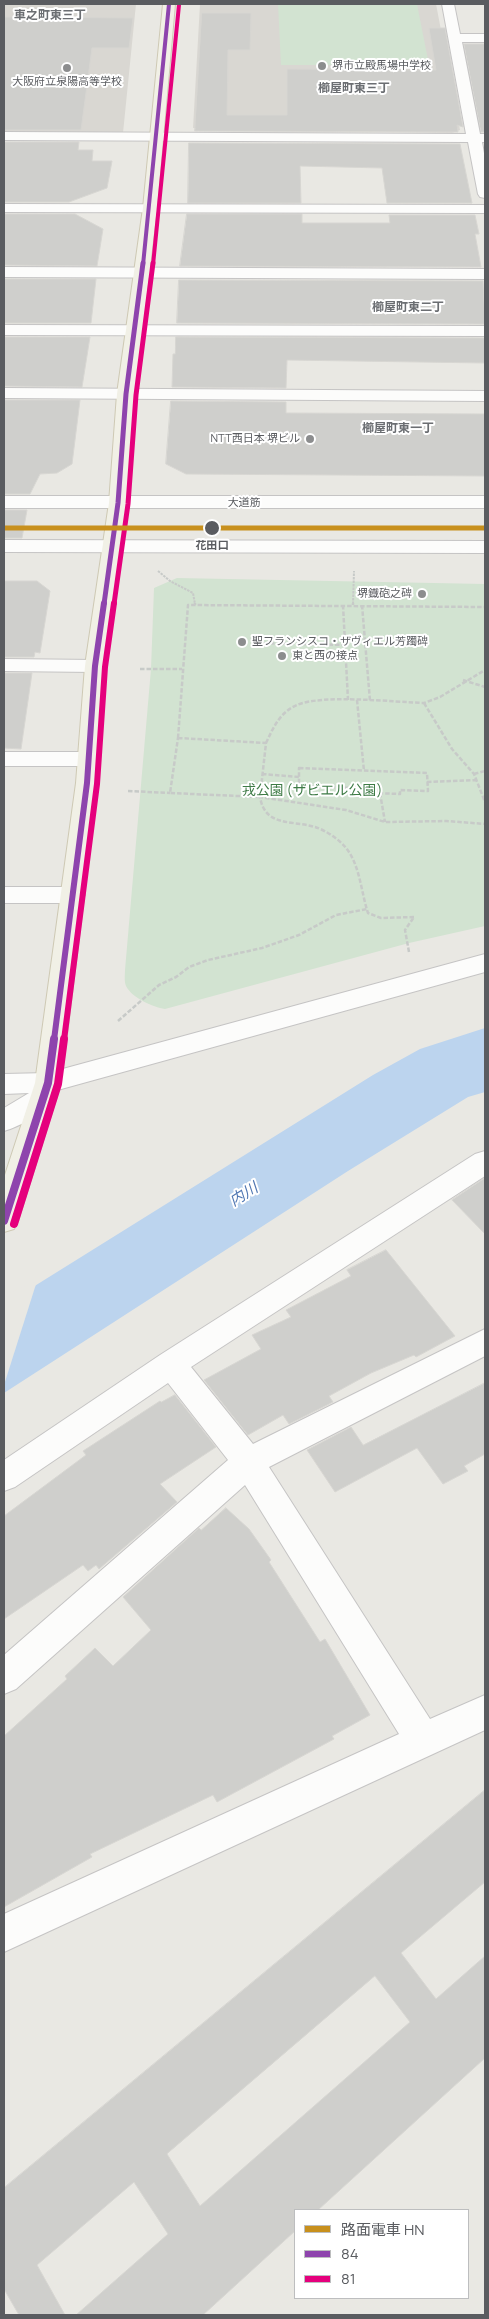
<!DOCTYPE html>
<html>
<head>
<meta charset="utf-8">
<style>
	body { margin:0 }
	#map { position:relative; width:489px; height:2319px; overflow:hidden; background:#e9e8e3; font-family:Manrope,"Noto Sans JP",sans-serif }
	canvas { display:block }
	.frame { position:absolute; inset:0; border:5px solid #5a5c60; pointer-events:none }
	.legend { position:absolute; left:294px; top:2209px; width:175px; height:90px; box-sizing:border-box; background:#fff; border:1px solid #bdbebf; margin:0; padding:6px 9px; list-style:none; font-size:15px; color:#5a5c60 }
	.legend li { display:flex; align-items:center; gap:10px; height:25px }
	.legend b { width:25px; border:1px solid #bdbebf }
</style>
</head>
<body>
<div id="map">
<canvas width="489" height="2319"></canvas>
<div class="frame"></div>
<ul class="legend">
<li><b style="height:6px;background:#c8901d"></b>路面電車 HN</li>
<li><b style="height:6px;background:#8e44ad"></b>84</li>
<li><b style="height:6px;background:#e5007d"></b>81</li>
</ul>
</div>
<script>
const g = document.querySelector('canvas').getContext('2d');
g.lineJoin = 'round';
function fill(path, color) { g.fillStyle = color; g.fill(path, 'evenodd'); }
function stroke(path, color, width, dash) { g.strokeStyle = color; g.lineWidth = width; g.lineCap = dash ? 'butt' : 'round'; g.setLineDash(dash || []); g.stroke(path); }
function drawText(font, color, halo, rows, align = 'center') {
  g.font = font + ' Manrope,"Noto Sans JP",sans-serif'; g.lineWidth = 4; g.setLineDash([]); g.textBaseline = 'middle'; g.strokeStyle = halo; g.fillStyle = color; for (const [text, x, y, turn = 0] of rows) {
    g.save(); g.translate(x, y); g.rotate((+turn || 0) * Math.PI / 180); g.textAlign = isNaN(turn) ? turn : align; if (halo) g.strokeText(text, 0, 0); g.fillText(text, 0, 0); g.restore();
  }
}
fill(new Path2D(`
	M4 4H136L123 133 4 132Z
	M200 4H436L460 130 452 133 193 128Z`), '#d9d7d2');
fill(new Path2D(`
	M278 4H417L429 65H281Z
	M177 578 485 584V926L409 943 165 1009C153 1007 132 998 126 986 124 981 125 975 125 970L151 669 154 588Z`), '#d2e3d1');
fill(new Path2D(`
	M485 1028V1092L468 1097 348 1171 4 1393V1298L33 1287 373 1075 420 1049Z`), '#bcd4ee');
fill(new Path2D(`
	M37 1281 4 1385V1295Z`), '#e9e8e3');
const building = new Path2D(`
	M202 13H251L250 50H228L227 115H287V69L436 70 429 28H445L463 127 457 125 458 132 195 131Z
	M4 17 133 18 129 48H92L81 130H4Z
	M464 44H485V132H481Z
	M4 142H79L78 150H93L92 161H112L107 188 69 202H4Z
	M189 143 460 144 472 203H387L382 168 300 166 301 203H188Z
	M4 214H75L103 229 97 266 4 265Z
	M187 214H302V223H390L389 215H475L479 234H475L481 267 180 266Z
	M4 279H96L91 323H4Z
	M179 280 483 281 485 324 177 323Z
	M4 337H90L82 387 4 386Z
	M176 337 485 338V363L287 360 286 388 172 387 173 354H175Z
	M4 400H80L72 464 57 473 40 474 30 494H4Z
	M171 401 286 402V413L485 414V476L186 474 166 464Z
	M4 510H27L22 538H4Z
	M4 581H37L50 591 40 653 35 652 34 657H4Z
	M4 673H32L21 749 4 748Z
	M485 1178V1234L452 1200Z
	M386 1250 455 1336 416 1357 414 1355 371 1373 329 1396 333 1402 289 1424 283 1415 248 1435 204 1380 261 1349 252 1335 291 1317 286 1310 351 1276 347 1270Z
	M485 1383V1454L464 1466 468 1471 443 1484 417 1448 335 1492 307 1450 351 1427 363 1445Z
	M175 1395 216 1447 160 1484 177 1502 99 1569 96 1565 88 1571 83 1565 4 1619V1516L86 1455 83 1451 160 1401 161 1402Z
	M226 1508 249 1529 271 1560 269 1562 320 1642 325 1639 370 1715 332 1736 334 1739 217 1802 213 1795 90 1854 92 1857 4 1907V1736L67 1679 65 1676 95 1648 113 1666 151 1630 123 1597 199 1528 201 1530Z
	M485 1790V1882L401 1953 436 1999 485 1956V2058L318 2210H295V2231L203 2315H76L168 2234 134 2182 37 2265 65 2315H19L4 2289V2188ZM375 1976 410 2022 200 2206 167 2154Z`);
fill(building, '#cfcfcc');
stroke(building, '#d7d6d2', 1);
const minor = new Path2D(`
	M442 4H454L460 34H485V42H462L480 134H485V142H482L485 159V198L480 197 478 194 468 142 4 140V132L466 134Z
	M4 204 485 205V213L4 212Z
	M4 267 485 269V279L4 277Z
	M4 325 485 326V336L4 335Z
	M4 388 485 391V401L4 398Z
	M4 496H485V508H4Z
	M4 540 485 541V553L4 552Z
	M4 659 95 660 102 662 105 666 102 670 95 672 4 671Z
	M4 752H88L96 754 99 759 96 764 88 766H4Z
	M4 887H73L81 889 85 895 81 901 73 903H4Z
	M485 954V972L54 1091 57 1097C50 1110 19 1127 4 1131V1108L29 1093 4 1094V1074L48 1073Z
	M485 1151V1176L191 1367 253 1444 485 1329V1356L269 1467 430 1719 485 1695V1730L4 1952V1914L399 1734 245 1485 16 1689 4 1694V1655L228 1460 168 1383 15 1487 4 1491V1460L160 1355 475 1154Z`);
const major = new Path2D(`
	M163 4H175L157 208 135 394 127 503 105 666 98 783 61 1083 18 1221 14 1229 4 1232V1178L35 1083 76 783 85 666 109 503 117 394 143 208Z`);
stroke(minor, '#c5c4c4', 2);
stroke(major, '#cec9b4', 2);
stroke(new Path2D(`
	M158 571 170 581 193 593 195 604
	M353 604 354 571`), '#c7cac8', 2, [2.5, 1]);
stroke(new Path2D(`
	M195 603V605
	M343 605 348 700
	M353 605V603
	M362 605 370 701
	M257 643 345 645
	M140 669H182
	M463 680 485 687
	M357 700 364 771
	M424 703 452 749 474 774 485 802
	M178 738 188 605 485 607
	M178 738 266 743 260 797 170 793Z
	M266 743C273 728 280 712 297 705 322 694 394 702 424 703L440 697 485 670
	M299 768 427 773 428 791 400 790V794L352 792V788L299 786Z
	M262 774 299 777
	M474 774 485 771
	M427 782 477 780
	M128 791 170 793
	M380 793 385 822
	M414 917 381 918 368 913C361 892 360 865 346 848 339 839 325 830 315 827 291 820 265 827 260 797L346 810 385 822 446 821 485 824
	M409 952 405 930 414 917
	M118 1021 159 985 176 977 189 967 208 960 262 948 299 935 336 915 367 909`), '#c7cac8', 2.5, [4.5, 2]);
fill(minor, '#fcfcfb');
fill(major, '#f1f0e6');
stroke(new Path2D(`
	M143 265 169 4`), '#8e44ad', 4);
stroke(new Path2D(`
	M104 604 118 503 126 394 143 263`), '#8e44ad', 5);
stroke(new Path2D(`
	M54 1040 87 783 95 666 104 603`), '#8e44ad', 6);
stroke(new Path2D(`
	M4 1221 48 1083 54 1039`), '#8e44ad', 8);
stroke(new Path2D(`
	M153 265 179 5`), '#e5007d', 4);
stroke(new Path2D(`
	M114 604 128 504 136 395 153 263`), '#e5007d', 5);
stroke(new Path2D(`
	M64 1040 97 784 105 667 114 603`), '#e5007d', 6);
stroke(new Path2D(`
	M14 1224 58 1084 64 1039`), '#e5007d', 8);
stroke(new Path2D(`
	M4 528H485`), '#c8901d', 5);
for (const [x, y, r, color] of [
	[322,66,5,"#8c8d8e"],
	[67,68,5,"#8c8d8e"],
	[310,439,5,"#8c8d8e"],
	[212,528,8,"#5a5c60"],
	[422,594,5,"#8c8d8e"],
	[242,642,5,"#8c8d8e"],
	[282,656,5,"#8c8d8e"]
]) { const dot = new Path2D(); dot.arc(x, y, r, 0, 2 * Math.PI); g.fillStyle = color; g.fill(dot); stroke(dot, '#fff', 2); }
drawText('11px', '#5a5c60', '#fff', [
	["堺市立殿馬場中学校",332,66],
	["大阪府立泉陽高等学校",67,82,"center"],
	["NTT西日本 堺ビル",300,439,"right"],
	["堺鐡砲之碑",412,594,"right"],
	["聖フランシスコ・ザヴィエル芳躅碑",252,642],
	["東と西の接点",292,656]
], 'left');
drawText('11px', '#5a5c60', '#fff', [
	["大道筋",244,503]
]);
drawText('bold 11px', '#5a5c60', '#fff', [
	["花田口",212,546]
]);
drawText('bold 12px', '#6b6e72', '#fff', [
	["車之町東三丁",50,16],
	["櫛屋町東三丁",354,89],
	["櫛屋町東二丁",408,308],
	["櫛屋町東一丁",398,429]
]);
drawText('14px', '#3e7b46', '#fff', [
	["戎公園 (ザビエル公園)",312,791]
]);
drawText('italic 15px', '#5077b2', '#fff', [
	["内川",244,1195,-32]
]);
</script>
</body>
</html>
